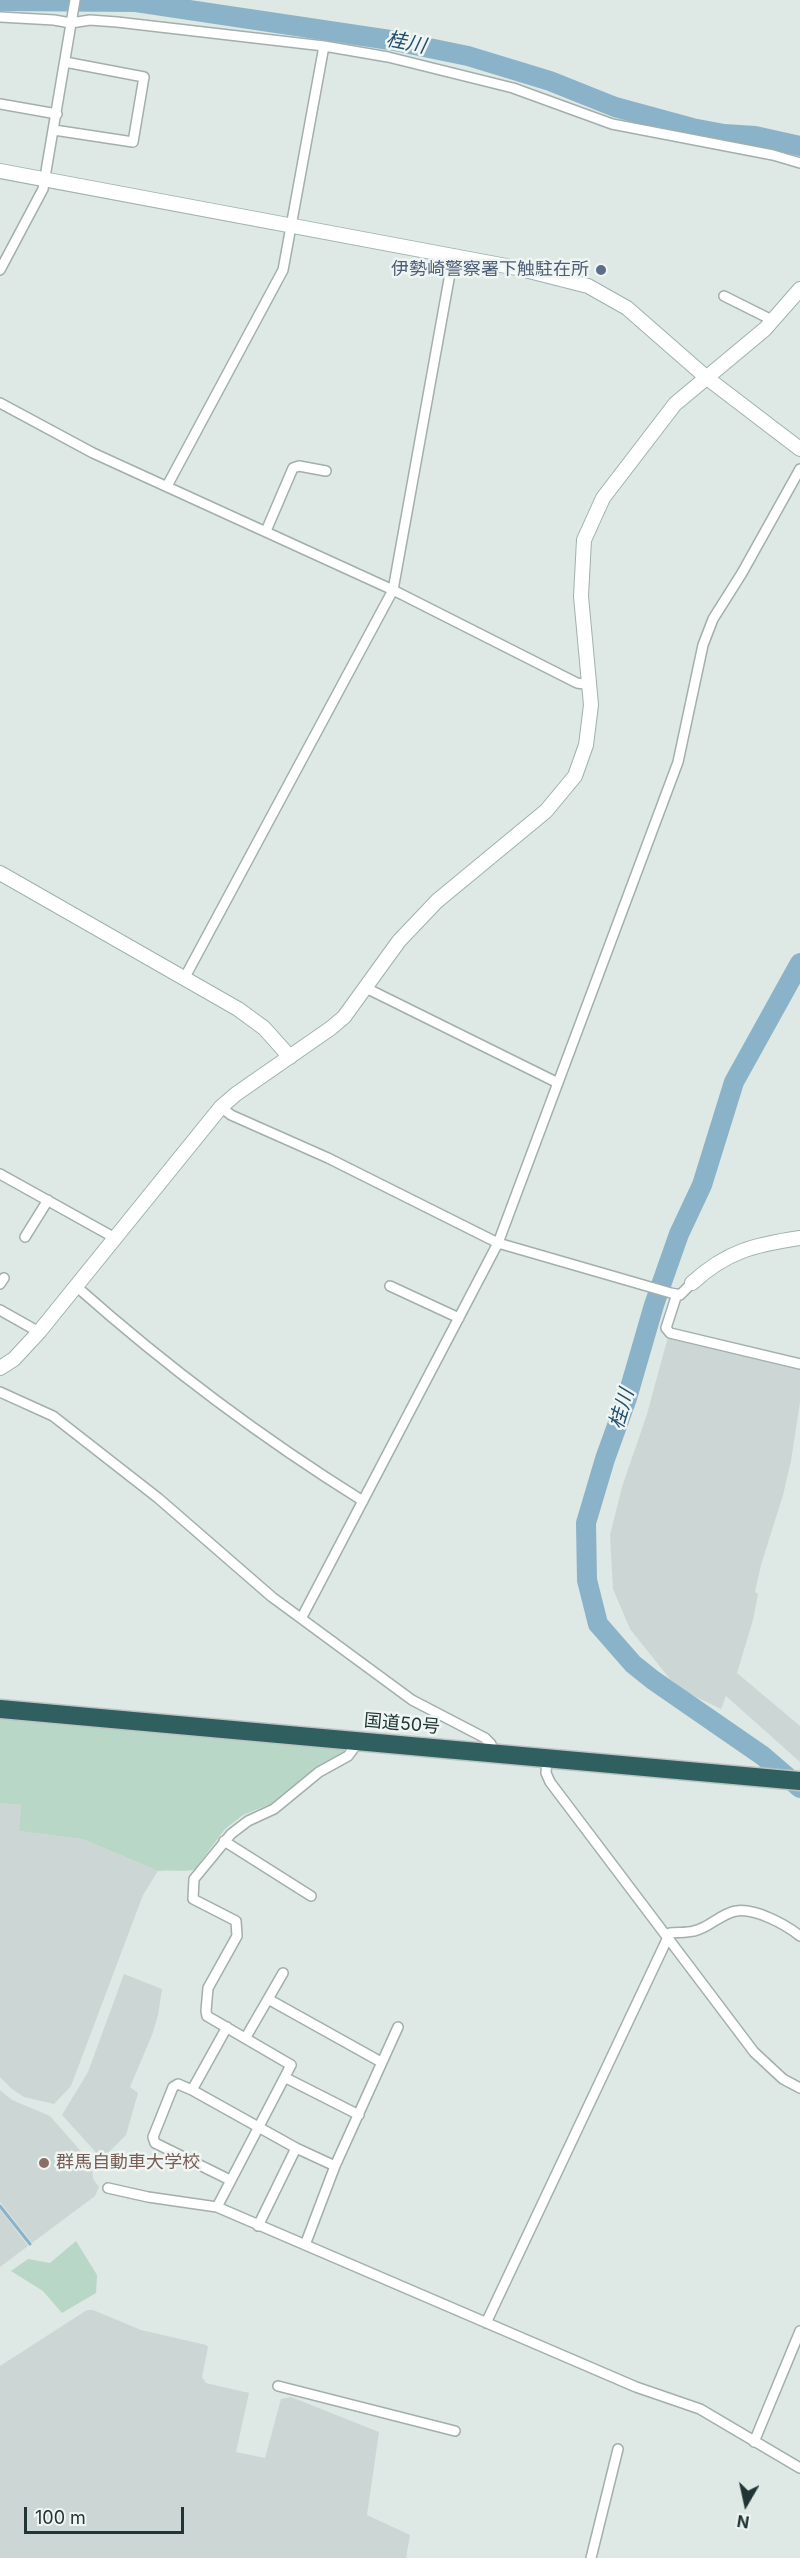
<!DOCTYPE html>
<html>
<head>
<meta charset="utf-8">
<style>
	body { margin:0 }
	#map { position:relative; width:800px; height:2558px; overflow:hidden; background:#dee8e5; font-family:Inter,sans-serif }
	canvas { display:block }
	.north { position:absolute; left:716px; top:2474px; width:60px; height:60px; -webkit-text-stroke:4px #eef5f3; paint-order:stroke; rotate:189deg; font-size:16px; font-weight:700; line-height:24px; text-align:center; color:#213634 }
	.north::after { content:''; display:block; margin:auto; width:21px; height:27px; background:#213634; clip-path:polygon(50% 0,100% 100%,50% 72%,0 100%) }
	.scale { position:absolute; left:24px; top:2507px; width:160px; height:27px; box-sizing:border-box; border:3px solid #213634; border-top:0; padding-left:8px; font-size:18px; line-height:21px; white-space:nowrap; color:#213634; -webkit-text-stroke:4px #eef5f3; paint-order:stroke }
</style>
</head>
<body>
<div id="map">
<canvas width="800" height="2558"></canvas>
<div class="north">N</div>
<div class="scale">100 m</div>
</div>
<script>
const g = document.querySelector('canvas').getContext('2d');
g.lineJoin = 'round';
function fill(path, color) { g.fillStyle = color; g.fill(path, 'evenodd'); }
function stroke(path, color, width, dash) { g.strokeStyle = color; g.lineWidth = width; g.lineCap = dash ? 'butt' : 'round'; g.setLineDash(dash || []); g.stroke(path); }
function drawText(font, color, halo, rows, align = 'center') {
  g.font = font + ' Inter,"Noto Sans JP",sans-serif'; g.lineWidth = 5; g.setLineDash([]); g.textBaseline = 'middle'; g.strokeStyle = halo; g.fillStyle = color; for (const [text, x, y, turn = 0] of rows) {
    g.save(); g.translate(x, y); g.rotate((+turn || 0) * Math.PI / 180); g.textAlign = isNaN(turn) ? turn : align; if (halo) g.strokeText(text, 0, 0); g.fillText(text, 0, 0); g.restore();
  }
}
fill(new Path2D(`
	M668 1337 800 1366V1402L791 1461 783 1495 761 1565 755 1592 758 1594 753 1620 737 1673 800 1726V1762L726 1696 721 1709 688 1693 670 1679 630 1629 613 1589 610 1535 622 1487 647 1414Z
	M0 1803 21 1805 19 1831 82 1839 158 1871 143 1895 71 2086 54 2104 24 2097 12 2089 0 2077Z
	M124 1974 162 1989 158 2015 152 2035 130 2087 138 2093 126 2135 102 2159 62 2115 88 2072Z
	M0 2090 12 2100 50 2116 86 2157 92 2168 93 2179 99 2187 95 2196 32 2243 0 2202Z
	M0 2209 28 2246 0 2267Z
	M87 2310H93L141 2330 206 2345 208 2347 202 2377 206 2383 249 2393 236 2452 265 2458 281 2399 291 2397 379 2432 367 2515 410 2535 406 2558H0V2366Z`), '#ccd7d5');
fill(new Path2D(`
	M0 1718 344 1749V1752L305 1776 273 1803 243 1815 225 1829 195 1869C185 1873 170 1869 158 1871L82 1839 19 1831 21 1805 0 1803Z
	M76 2241 97 2275 96 2293 62 2313 43 2291 11 2271 28 2259 50 2263Z`), '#b8d7c7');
stroke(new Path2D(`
	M0 2206 30 2244`), '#8ab2c8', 3);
stroke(new Path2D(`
	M0 1 136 2 390 40 468 56 550 81 615 107 692 128 724 134 755 136 800 146
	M800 963 734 1082 702 1185 679 1234 654 1305 627 1398 605 1459 586 1523 587 1580 598 1624 633 1664 653 1680 763 1756 800 1788`), '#8ab2c8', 20);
const street = new Path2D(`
	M0 17 54 20 71 23 90 20 117 22 324 46 388 57 513 88 612 124 773 155 800 163
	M0 104 57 114
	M54 130 133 142 144 77 65 62
	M0 270 43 189 75 0
	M724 296 774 321
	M0 403 93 453 393 590 577 683 591 685
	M167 486 283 270 324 46
	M266 531 293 468 299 466 326 471
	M185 977 393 590 453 257
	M366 988 558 1083
	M221 1107 231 1115 328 1158 498 1243 671 1293 680 1295 692 1283
	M0 1174 115 1238
	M25 1237 48 1200
	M0 1284 4 1278
	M390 1286 459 1318
	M77 1287C166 1366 262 1438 363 1501
	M677 1294 666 1328 670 1333 800 1364
	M0 1310 39 1332
	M0 1392 53 1416 158 1498 272 1597 412 1700 485 1738 491 1744 492 1753
	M302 1617 498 1243 678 762 703 645 713 619 742 573 800 469
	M547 1758 546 1773 550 1782 754 2052 783 2079 800 2088
	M224 1841 311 1896
	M268 1999 283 1973
	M246 2037 268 1999 381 2062
	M286 2078 359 2115
	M192 2090 227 2027
	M230 2180 155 2143 153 2137 173 2087 178 2084 192 2090 296 2148 335 2166
	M108 2188 148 2197 217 2207 636 2387 700 2409 800 2468
	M217 2207 291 2065 207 2016 206 2011 208 1988 237 1936 236 1921 193 1899 194 1879 231 1834 248 1821 274 1809 319 1772 348 1756 359 1741
	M258 2226 296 2148
	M305 2245 335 2166 398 2027
	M486 2323 670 1933C678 1932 686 1933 694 1931 709 1928 720 1914 736 1911 755 1908 785 1924 800 1936
	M278 2386 455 2431
	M754 2442 800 2331
	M591 2558 618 2449`);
const secondary = new Path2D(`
	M0 171 517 268 588 286 627 308 707 378 800 449
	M0 873 238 1009 264 1028 290 1057
	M692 1283C727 1251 754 1245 800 1238
	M0 1368 14 1359 39 1332 221 1107 236 1094 331 1028 344 1017 399 941 437 901 546 811 575 776 586 745 591 705 581 596 584 540 603 498 675 404 765 329 800 289`);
const highway = new Path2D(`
	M0 1709 800 1781`);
stroke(street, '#a2afac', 12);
stroke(secondary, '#9eb2af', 16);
stroke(highway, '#bcc3c2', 21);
stroke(street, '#fff', 9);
stroke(secondary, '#fff', 14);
stroke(highway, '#305f5f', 18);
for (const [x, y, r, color] of [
	[601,270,6,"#5c6f8a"],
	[44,2163,6,"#8d6e63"]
]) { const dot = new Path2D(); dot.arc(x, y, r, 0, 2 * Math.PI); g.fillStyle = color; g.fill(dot); stroke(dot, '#eef5f3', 2); }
drawText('18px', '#4e5e75', '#eef5f3', [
	["伊勢崎警察署下触駐在所",589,270]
], 'right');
drawText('18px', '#213634', '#eef5f3', [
	["国道50号",402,1724,5]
]);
drawText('18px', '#785e54', '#eef5f3', [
	["群馬自動車大学校",56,2163]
], 'left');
drawText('italic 20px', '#22506b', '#eef5f3', [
	["桂川",406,43,11],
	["桂川",622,1409,-73]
]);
</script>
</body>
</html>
